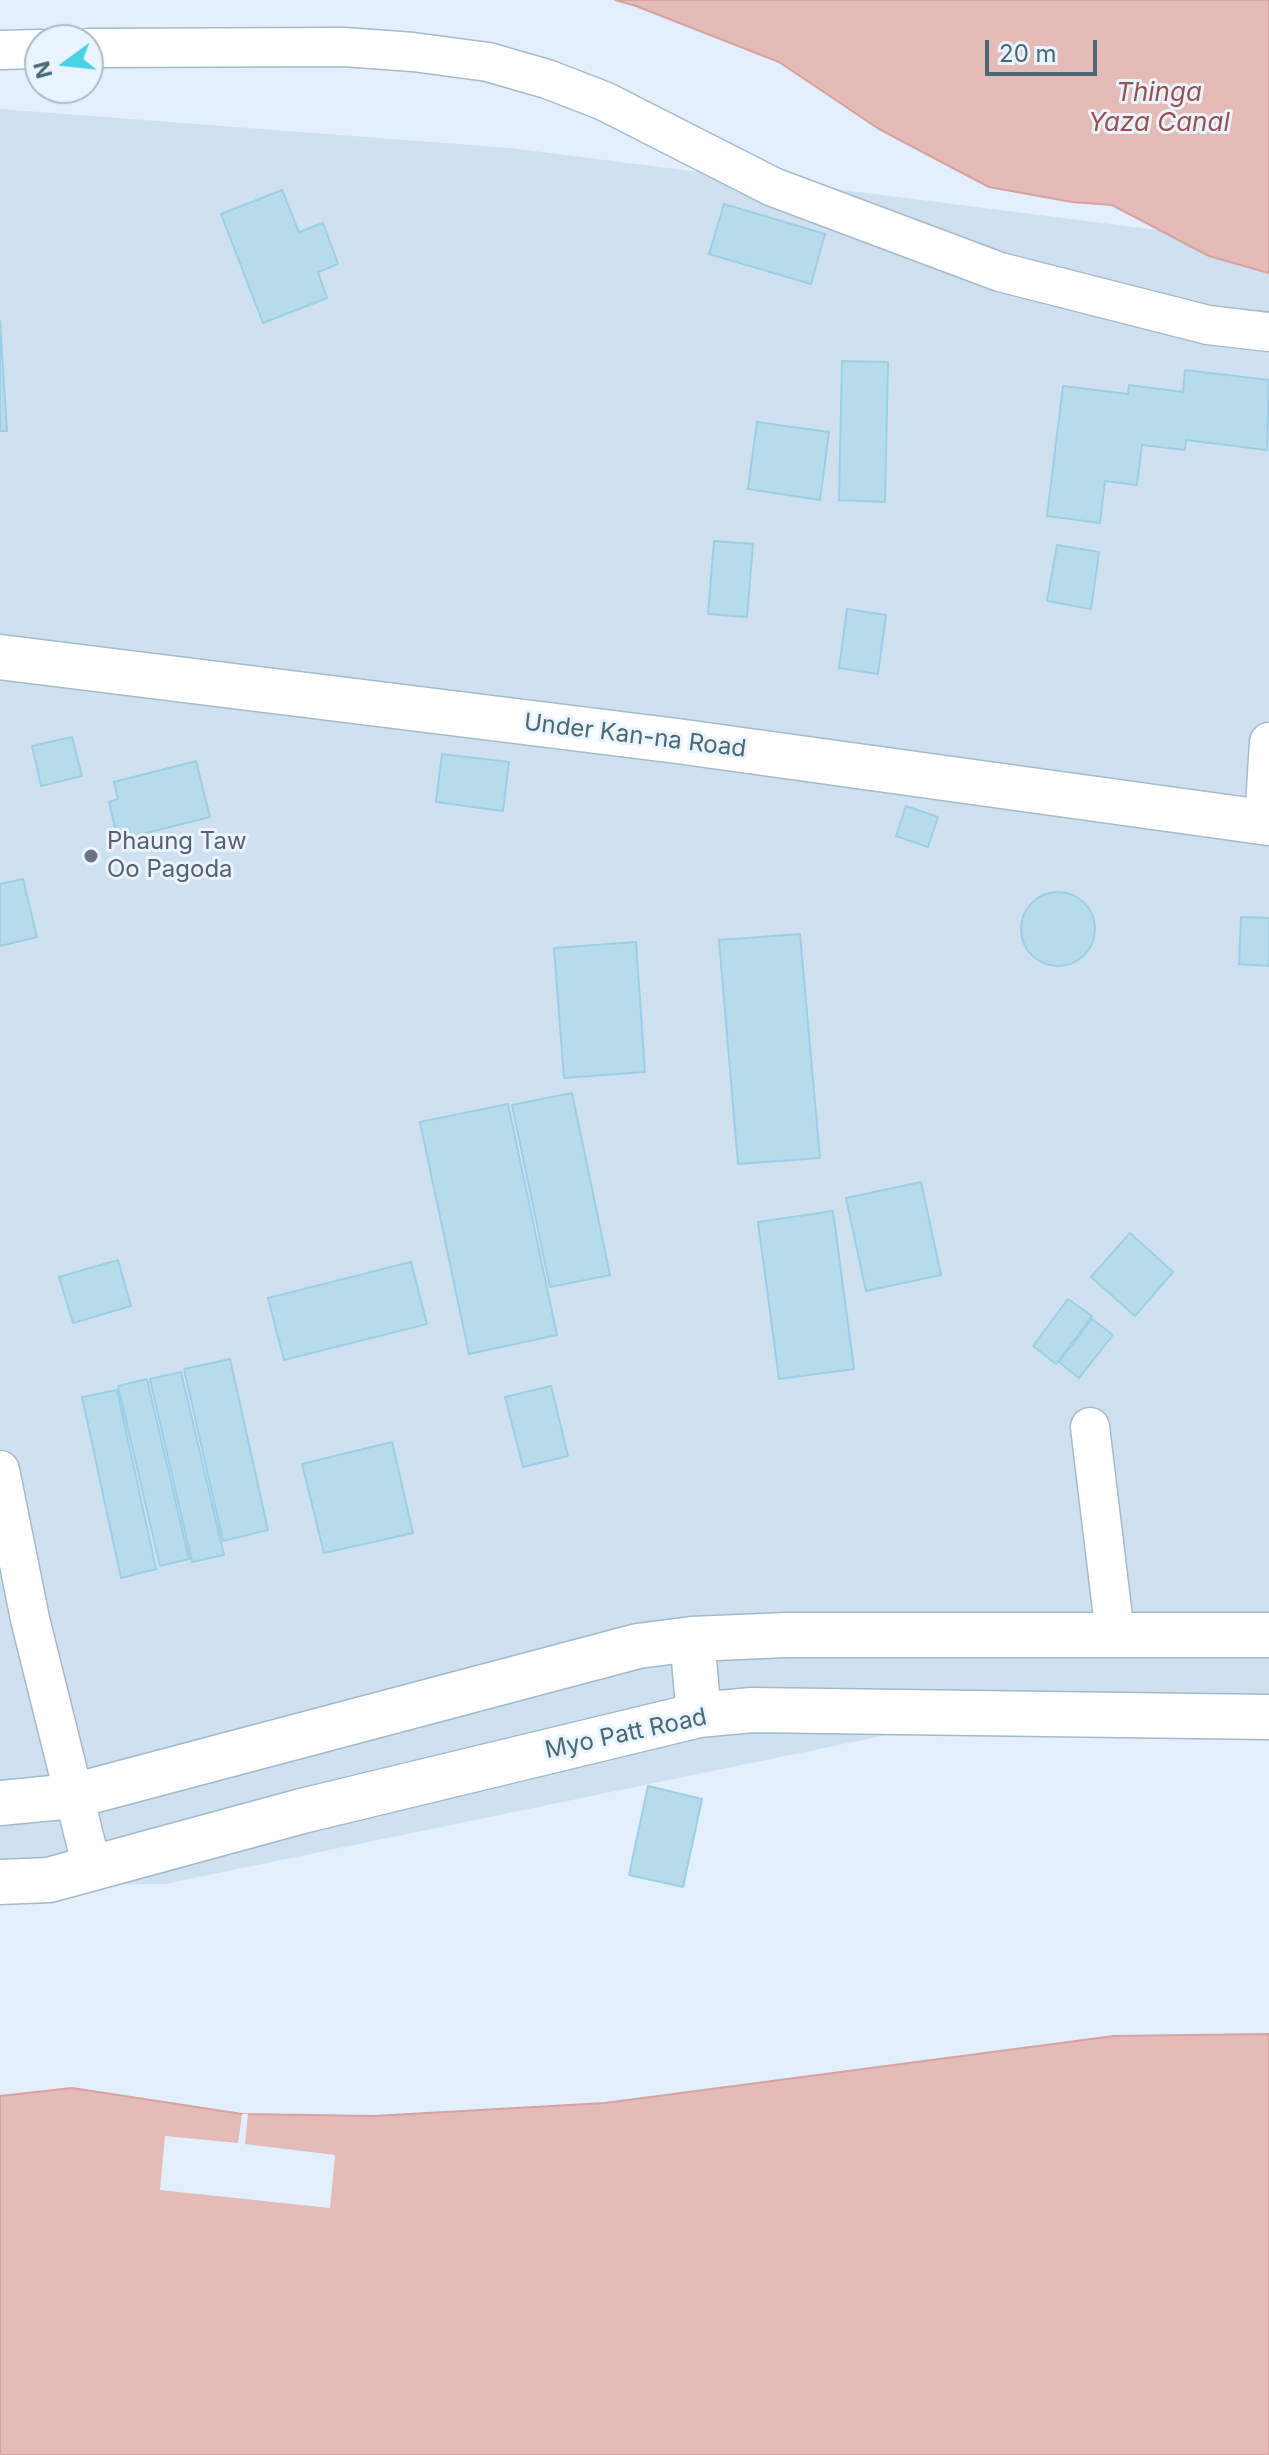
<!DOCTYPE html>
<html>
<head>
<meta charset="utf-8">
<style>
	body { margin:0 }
	#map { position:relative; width:1269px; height:2455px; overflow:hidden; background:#e3effc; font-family:Inter,sans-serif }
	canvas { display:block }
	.north { position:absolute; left:24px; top:24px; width:80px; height:80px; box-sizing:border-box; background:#eaf4ff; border:2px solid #aabcc7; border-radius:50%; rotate:255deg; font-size:22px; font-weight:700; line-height:32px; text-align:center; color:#4a6974 }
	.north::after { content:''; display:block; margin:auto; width:28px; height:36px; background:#49d1e5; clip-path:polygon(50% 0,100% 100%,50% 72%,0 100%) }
	.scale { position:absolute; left:985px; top:40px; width:112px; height:36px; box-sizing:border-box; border:4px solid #4a6974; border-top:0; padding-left:10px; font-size:24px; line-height:28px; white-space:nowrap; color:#4a6974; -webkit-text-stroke:6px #eaf4ff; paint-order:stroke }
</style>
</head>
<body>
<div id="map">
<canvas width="1269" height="2455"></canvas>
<div class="north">N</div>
<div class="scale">20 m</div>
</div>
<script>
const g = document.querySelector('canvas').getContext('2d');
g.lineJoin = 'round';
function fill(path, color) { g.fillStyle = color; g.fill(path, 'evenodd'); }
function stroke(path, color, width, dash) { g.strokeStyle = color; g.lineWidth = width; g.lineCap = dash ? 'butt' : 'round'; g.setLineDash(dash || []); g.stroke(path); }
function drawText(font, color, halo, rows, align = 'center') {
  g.font = font + ' Inter,sans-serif'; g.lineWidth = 6; g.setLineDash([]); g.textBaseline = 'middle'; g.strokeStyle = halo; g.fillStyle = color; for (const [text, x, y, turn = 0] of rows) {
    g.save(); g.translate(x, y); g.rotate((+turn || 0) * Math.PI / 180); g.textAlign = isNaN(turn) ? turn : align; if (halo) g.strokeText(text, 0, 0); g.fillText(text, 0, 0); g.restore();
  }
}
fill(new Path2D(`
	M0 109 510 148 1269 244V1708H1018L165 1884 0 1886Z`), '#cfe1f1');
const water = new Path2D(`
	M615 0H1269V273L1209 256 1112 205 1072 202 989 187 879 129 779 62 636 6Z
	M1269 2034V2455H0V2096L72 2088 242 2114 374 2116 605 2103 1114 2036Z`);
fill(water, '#e5bbb8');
stroke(water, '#d7a29f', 2);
fill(new Path2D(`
	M242 2114H248L245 2144 335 2155 330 2208 160 2190 165 2136 238 2143Z`), '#e3effc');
const building = new Path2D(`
	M282 190 299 232 323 223 338 264 318 272 327 298 263 323 221 214Z
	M724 204 825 234 811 284 709 254Z
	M0 321 7 431H0Z
	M842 361 888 362 885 502 839 500Z
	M1185 370 1269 380 1267 450 1186 440 1185 450 1142 445 1137 485 1105 481 1100 523 1047 516 1063 386 1128 394 1129 385 1183 392Z
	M757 422 829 432 820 500 748 489Z
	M714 541 753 544 747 617 708 614Z
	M1057 545 1099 552 1091 609 1047 601Z
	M847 609 886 615 878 674 839 668Z
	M72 737 82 776 41 786 32 746Z
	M442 754 509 762 503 811 436 802Z
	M196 761 210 817 118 840 109 802 118 799 114 782Z
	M906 806 938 817 928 847 896 836Z
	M23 879 37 937 0 946V884Z
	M1021 929a37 37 0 1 1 74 0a37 37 0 1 1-74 0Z
	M1241 917 1269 918V966L1239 964Z
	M800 934 820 1158 738 1164 719 940Z
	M636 942 645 1072 564 1078 554 948Z
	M572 1093 610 1275 550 1287 512 1105Z
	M508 1104 557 1335 469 1354 420 1122Z
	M921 1182 941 1275 866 1291 846 1198Z
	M833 1211 854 1369 779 1379 758 1222Z
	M1130 1233 1173 1272 1135 1316 1091 1277Z
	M118 1260 131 1306 73 1323 59 1277Z
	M411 1262 427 1324 284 1360 268 1298Z
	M1068 1299 1092 1316 1056 1364 1033 1346Z
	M1092 1319 1113 1335 1079 1378 1059 1362Z
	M230 1359 268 1530 223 1541 184 1369Z
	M181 1372 224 1555 192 1562 150 1379Z
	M147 1379 189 1559 160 1566 118 1386Z
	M551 1386 568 1456 523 1467 505 1397Z
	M117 1390 156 1569 121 1578 82 1397Z
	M392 1442 413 1533 324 1553 302 1464Z
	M648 1786 702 1799 683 1887 629 1875Z`);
fill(building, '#b6dcec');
stroke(building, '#9ccfe4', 2);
const minor = new Path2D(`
	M88 48 344 47 413 52 488 62 547 79 604 101 773 187 1000 272 1208 325 1269 332
	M0 50 40 49
	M1264 822 1269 742
	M1090 1427 1115 1634
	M0 1470 30 1619 92 1868`);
const tertiary = new Path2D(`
	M0 657 677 741 1269 823`);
const secondary = new Path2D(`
	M692 1639 699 1715
	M0 1803 73 1796 638 1646 692 1639 786 1635H1269
	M0 1882 49 1880 302 1811 699 1715 752 1710 1269 1717`);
stroke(minor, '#a5bcc8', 41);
stroke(tertiary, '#a5bcc8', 47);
stroke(secondary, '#a1bbc9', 47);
stroke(minor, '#fff', 38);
stroke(tertiary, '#fff', 44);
stroke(secondary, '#fff', 44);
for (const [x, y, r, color] of [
	[91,856,8,"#6b7280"]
]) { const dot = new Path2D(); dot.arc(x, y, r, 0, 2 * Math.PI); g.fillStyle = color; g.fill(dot); stroke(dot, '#eaf4ff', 3); }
drawText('24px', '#4a6974', '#eaf4ff', [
	["Under Kan-na Road",635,736,7],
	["Myo Patt Road",626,1734,-12]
]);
drawText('24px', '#5b616d', '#eaf4ff', [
	["Phaung Taw",107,842],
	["Oo Pagoda",107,870]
], 'left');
drawText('italic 26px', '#9c524c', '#eaf4ff', [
	["Thinga",1159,93],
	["Yaza Canal",1159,123]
]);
</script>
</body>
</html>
